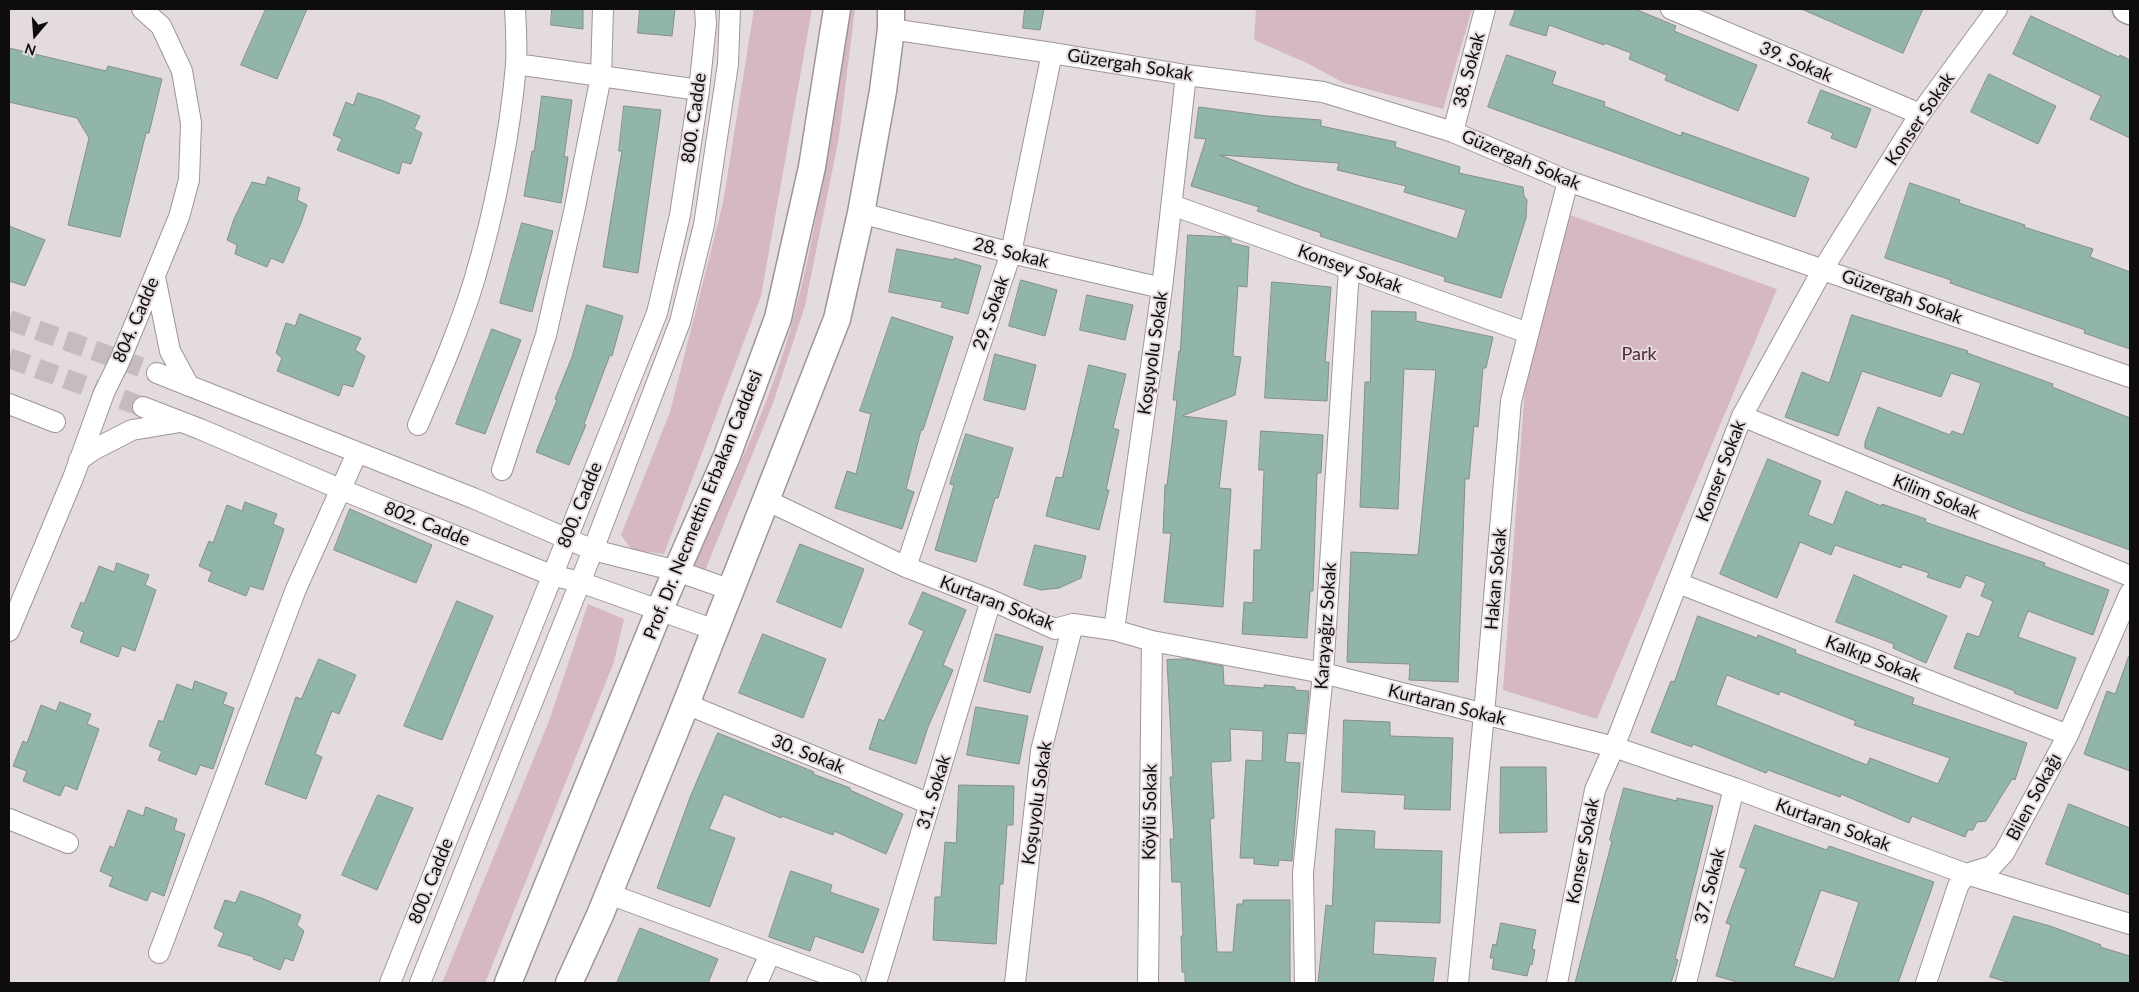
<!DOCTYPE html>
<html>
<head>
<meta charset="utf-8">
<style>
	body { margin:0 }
	#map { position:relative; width:2139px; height:992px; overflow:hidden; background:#e4dbde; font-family:Lato,sans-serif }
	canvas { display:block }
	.frame { position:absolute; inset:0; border:10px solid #0f0c0d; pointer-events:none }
	.north { position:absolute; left:10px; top:10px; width:50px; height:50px; -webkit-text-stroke:4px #e4dbde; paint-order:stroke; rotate:198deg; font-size:14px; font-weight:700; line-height:20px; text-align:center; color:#0f0c0d }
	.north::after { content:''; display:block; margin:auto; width:18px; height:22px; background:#0f0c0d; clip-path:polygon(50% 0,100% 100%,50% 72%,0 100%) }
</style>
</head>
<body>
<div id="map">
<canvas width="2139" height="992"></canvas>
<div class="frame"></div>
<div class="north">N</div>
</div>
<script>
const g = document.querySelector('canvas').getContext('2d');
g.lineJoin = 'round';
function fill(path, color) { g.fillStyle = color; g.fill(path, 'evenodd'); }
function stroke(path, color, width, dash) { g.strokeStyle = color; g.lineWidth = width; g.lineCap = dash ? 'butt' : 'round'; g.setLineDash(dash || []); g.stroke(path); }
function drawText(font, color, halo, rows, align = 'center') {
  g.font = font + ' Lato,sans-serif'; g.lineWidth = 4; g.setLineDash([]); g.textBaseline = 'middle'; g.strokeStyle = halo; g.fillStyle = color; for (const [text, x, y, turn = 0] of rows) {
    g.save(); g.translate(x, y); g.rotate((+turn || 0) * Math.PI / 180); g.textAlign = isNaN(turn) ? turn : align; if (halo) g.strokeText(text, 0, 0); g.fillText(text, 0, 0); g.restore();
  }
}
fill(new Path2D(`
	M754 9H812L761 296 664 554 632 550 621 535 670 412 723 203Z
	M845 9H855L839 137 805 306 772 406 704 573 693 569C726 493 768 410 790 330 820 226 832 116 845 9Z
	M1256 9H1472L1443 109 1344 83 1309 64 1254 40Z
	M1570 215 1777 289 1597 719 1503 690 1525 386Z
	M588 604 624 619 614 662 485 983H442L549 721Z`), '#d6b8c3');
const building = new Path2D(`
	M266 9H307L277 79 241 65Z
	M552 9H583V29L551 25Z
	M640 9H675L672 36 638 33Z
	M1025 9H1044L1040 30 1023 28Z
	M1516 9H1635L1676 26 1674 31 1757 65 1738 111 1665 80 1667 75 1629 59 1631 53 1605 43 1604 45 1549 25 1546 36 1510 25Z
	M1802 9H1923L1903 53Z
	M2031 16 2119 57 2120 55 2130 60V138L2090 119 2101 96 2013 54Z
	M9 48 106 71 108 66 162 79 149 133H146L120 237 68 225 89 138 77 118 9 102Z
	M1507 55 1556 72 1552 84 1605 102 1604 106 1681 136 1682 132 1809 178 1795 217 1488 107Z
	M1989 74 2056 106 2038 144 1971 112Z
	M1821 90 1871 109 1856 148 1831 138 1833 133 1808 123Z
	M358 93 381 100 420 116 414 129 422 133 411 164 402 162 399 174 337 150 342 139 333 135 346 102 353 105Z
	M542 96 572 100 564 157H568L561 203 524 196 532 151H534Z
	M624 106 661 110 638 273 603 267 622 151H619Z
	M1199 107 1267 116 1321 120V126L1396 142 1395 147 1460 167 1459 173 1523 187 1524 196 1527 200 1526 218 1501 298 1444 281 1445 277 1320 236 1321 233 1257 211 1259 207 1191 186 1206 139 1195 138ZM1220 155 1339 163 1337 170 1406 186 1404 192 1466 210 1457 239 1302 187Z
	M268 177 300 188 297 200 307 205 301 223 283 263 271 258 267 267 235 254 237 245 227 240 234 219 252 182 265 185Z
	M1910 183 1960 200 1959 203 2025 225 2024 227 2093 249 2090 257 2130 272V349L2084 333 2085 330 1950 283 1951 280 1885 258Z
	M522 223 553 231 532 312 500 303Z
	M9 226 45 240 25 286 9 281Z
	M1188 235 1227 237 1231 239V243L1249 247 1247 287 1238 286 1233 356 1241 357 1235 395 1182 416 1227 421 1219 488 1231 489 1223 607 1164 602 1171 533H1163L1165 485H1167L1177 400H1173L1179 351H1180Z
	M897 249 954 260V258L981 266 968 314 941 307 943 302 889 292Z
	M1021 280 1057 290 1045 336 1009 326Z
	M1272 282 1331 287 1325 362H1329L1327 401 1265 398Z
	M1087 295 1133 305 1125 340 1080 330Z
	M587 305 623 316 612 356 610 355 584 424 586 425 569 465 536 452 557 400 555 399 572 357Z
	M1372 311 1416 312V321L1493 337 1486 368H1483L1478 427 1474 426 1469 479H1465L1458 682 1409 680 1410 664 1347 662 1351 552 1418 555 1436 370 1404 369 1398 509 1360 507 1365 382H1370Z
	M300 314 361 338 355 350 365 356 353 387 343 384 339 396 277 371 282 358 276 353 286 323 295 326Z
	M1852 315 1968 351 1967 353 2053 384 2052 387 2130 418V550L2022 511 1865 448V442L1878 407 1950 435 1952 431 1963 435 1981 383 1951 373 1941 397 1862 371 1838 436 1785 417 1802 372 1829 383Z
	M892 317 953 337 923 430H921L906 489 914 492 902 529 835 508 847 471 856 474 871 414 860 411Z
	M492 329 521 340 485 434 456 424Z
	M995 354 1036 365 1025 410 984 400Z
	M1089 365 1126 374 1113 428 1119 430 1106 490H1109L1099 530 1046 516 1056 477 1062 478Z
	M1261 431 1323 435 1321 473H1317L1313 591H1310L1307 638 1242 634 1244 602 1253 603 1254 550H1261L1264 470H1259Z
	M966 434 1013 448 998 498H995L976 562 935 550 954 485 950 484Z
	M1768 459 1821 481 1808 515 1833 525 1846 491 1881 506 1882 504 1926 519 1925 522 2045 563 2044 566 2109 590 2093 635 2028 611 2018 637 2076 658 2057 709 2014 693 2015 691 1954 668 1967 633 1979 637 1993 601 1981 596 1986 583 1966 575 1960 588 1927 577 1929 573 1902 564 1901 568 1835 545 1831 555 1800 542 1777 598 1720 574Z
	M245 502 277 514 273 524 284 529 263 590 250 586 246 596 208 581 212 572 199 566 209 541 213 543 227 505 242 511Z
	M350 509 432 545 416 583 334 550Z
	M800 544 864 569 841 628 777 602Z
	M1035 545 1086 556 1081 578 1059 588 1041 590 1024 585Z
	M117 563 149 575 145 585 156 590 135 651 122 646 118 657 80 642 84 632 71 627 81 602 84 604 99 566 114 572Z
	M1854 575 1947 616 1926 663 1893 648 1894 644 1836 622Z
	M923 592 966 610 943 665 953 670 928 727 916 764 869 749 879 719 884 721 924 631 909 624Z
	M457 601 493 616 442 740 404 726Z
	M1698 616 1757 638 1758 635 1796 650 1795 653 1914 698 1912 704 2027 743 2015 780 2012 779 1986 821 1977 822 1973 830H1968L1965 837 1912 816 1909 823 1841 794 1840 797 1768 770 1766 773 1693 744 1692 747 1651 732 1671 681 1674 682ZM1727 675 1779 695 1780 691 1856 721 1854 725 1950 758 1938 784 1870 758 1867 765 1716 705Z
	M763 634 826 659 803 718 739 693Z
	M996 634 1043 647 1030 693 984 681Z
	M2129 656H2130V771L2084 754 2107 691 2115 694Z
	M319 659 356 675 339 714 332 711 315 754 322 757 306 799 265 784 296 697 301 699Z
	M1185 659 1223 666 1224 685 1264 688V685L1295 687V690L1309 691 1305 734 1288 733 1285 762 1300 763 1292 861 1279 860 1278 866 1254 864V858H1240L1246 760 1262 761 1263 731 1230 729 1231 761 1211 762 1214 818 1210 819 1217 952H1233L1237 904H1243V900H1290V983H1185V972H1182L1181 936H1183L1181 882H1172L1170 839H1174L1170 777H1173L1167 660Z
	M195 681 227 693 223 704 234 708 213 769 200 765 196 775 158 760 162 751 149 746 159 720 163 722 177 684 192 690Z
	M60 702 91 714 87 724 99 729 77 790 65 785 60 796 23 781 27 771 13 766 23 741 27 743 41 705 56 711Z
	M976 707 1028 716 1019 764 967 755Z
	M1344 720 1390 722V736L1453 738 1450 810 1404 809 1405 795 1342 792Z
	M718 733 814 772 813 774 850 788V790L903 814 886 854 834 831 833 835 782 816 781 818 724 794 709 829 735 838 710 907 657 888 691 795Z
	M1501 767H1546L1547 832 1500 833Z
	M959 785 1014 786 1013 825H1007L1003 884H1000L996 944 933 940 935 897H941L945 842 956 843Z
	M1624 788 1677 801V798L1713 806 1675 959 1678 960 1671 983H1575L1612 841 1610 840Z
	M378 795 413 808 377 890 342 875Z
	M2069 804 2130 828V895L2046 864Z
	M146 807 177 819 174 830 185 834 164 896 151 891 147 901 109 886 113 877 100 871 110 846 114 848 128 810 143 816Z
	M1755 825 1827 850 1829 846 1934 882 1898 983H1741L1716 976 1731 925 1726 923 1746 869 1740 867ZM1821 890 1859 902 1834 979 1794 966Z
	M1336 829 1375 831 1374 849 1442 851 1440 923 1375 921 1373 954 1436 958 1433 983H1318L1326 905 1332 906Z
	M791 871 832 885 830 892 879 909 863 953 815 936 810 951 769 937Z
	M241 891 264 899 301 915 297 925 304 931 293 961 285 958 280 970 253 959 254 957 218 946 224 933 214 928 225 900 235 903Z
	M2014 916 2050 926 2101 945 2100 947 2130 956V983H2011L1990 977Z
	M1501 923 1536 930 1532 949 1535 950 1532 965 1530 964 1527 976 1492 969 1494 958H1490L1493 944 1496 945Z
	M640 928 718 959 708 983H617Z`);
fill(building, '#92b5aa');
stroke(building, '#858e8b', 1);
stroke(new Path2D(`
	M9 320 157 373
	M9 358 143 407`), '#c4bcbf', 20, [20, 10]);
const minor = new Path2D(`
	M1671 9 1920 114
	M891 29 1052 53 1186 75 1323 92 1453 132 1568 181 2130 377
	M516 64 699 90
	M1453 132 1485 9
	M1172 205 1528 333
	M861 213 1011 253 1162 288
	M155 277 170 351 189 386
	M157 373 473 498 593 550 677 571 731 590
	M9 404 55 422
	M143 407 200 429 340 489 551 575 580 582 715 630
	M1742 416 2130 576
	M418 425C438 378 459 330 474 281 494 214 510 135 516 65 517 47 516 27 515 9
	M79 460 93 450 132 430 180 422
	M502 470 546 335 574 212 601 76 603 9
	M766 500 906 567 991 600 1055 629 1073 624 1114 630 1152 641 1323 673 1614 747 1734 788 1966 874 2130 924
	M906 567 1011 253 1052 53
	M1678 583 2068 735
	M1114 630 1162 288 1186 75
	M9 631 73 478 104 393 120 360 179 217 189 180 191 123 182 71 161 26 142 9
	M686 704 930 804
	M9 819 68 843
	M609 894 851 983
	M159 953 296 589 357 453
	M390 983 657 313 680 215 699 90 706 24 705 9
	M420 983 593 550 680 322 704 225 728 64 730 9
	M757 983 770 954
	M876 983 991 600
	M1015 983 1041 751 1073 624
	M1148 983 1152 641
	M1305 983 1303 873 1323 673 1349 269
	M1458 983 1484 714 1511 401 1568 181
	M1557 983 1595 790 1614 747 1742 416 1823 269 1920 114 1997 9
	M1686 983 1734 788
	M1926 983 1958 886 1966 874 1992 866 2004 853 2068 735 2130 593`);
const major = new Path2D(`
	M2126 9 2130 11
	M508 983 659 611 727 456 778 318 812 167 837 9
	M569 983 600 915 680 719 837 319 861 213 883 91 891 29V9`);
stroke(minor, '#9e9598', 22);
stroke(major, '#9e9598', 29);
stroke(minor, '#fff', 20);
stroke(major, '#fff', 26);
drawText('18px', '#0f0c0d', '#e4dbde', [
	["39. Sokak",1796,62,23],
	["Güzergah Sokak",1130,65,9],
	["38. Sokak",1469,70,-75],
	["800. Cadde",694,118,-82],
	["Konser Sokak",1920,119,-56],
	["Güzergah Sokak",1521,160,23],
	["28. Sokak",1011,253,14],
	["Konsey Sokak",1350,269,20],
	["Güzergah Sokak",1902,297,20],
	["29. Sokak",991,313,-71],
	["804. Cadde",136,320,-67],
	["Koşuyolu Sokak",1153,353,-82],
	["Konser Sokak",1721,471,-69],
	["Kilim Sokak",1936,497,22],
	["800. Cadde",580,505,-68],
	["Prof. Dr. Necmettin Erbakan Caddesi",703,505,-68],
	["802. Cadde",427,524,22],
	["Hakan Sokak",1496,579,-85],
	["Kurtaran Sokak",997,603,21],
	["Karayağız Sokak",1326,626,-86],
	["Kalkıp Sokak",1873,659,21],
	["Kurtaran Sokak",1447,705,14],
	["30. Sokak",808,754,22],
	["31. Sokak",934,792,-73],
	["Bilen Sokağı",2034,797,-62],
	["Koşuyolu Sokak",1037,803,-82],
	["Köylü Sokak",1150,812,-89],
	["Kurtaran Sokak",1833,825,20],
	["Konser Sokak",1583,851,-79],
	["800. Cadde",431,881,-68],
	["37. Sokak",1710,886,-76]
]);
drawText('18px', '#532639', '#e4dbde', [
	["Park",1639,354]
]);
</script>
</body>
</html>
